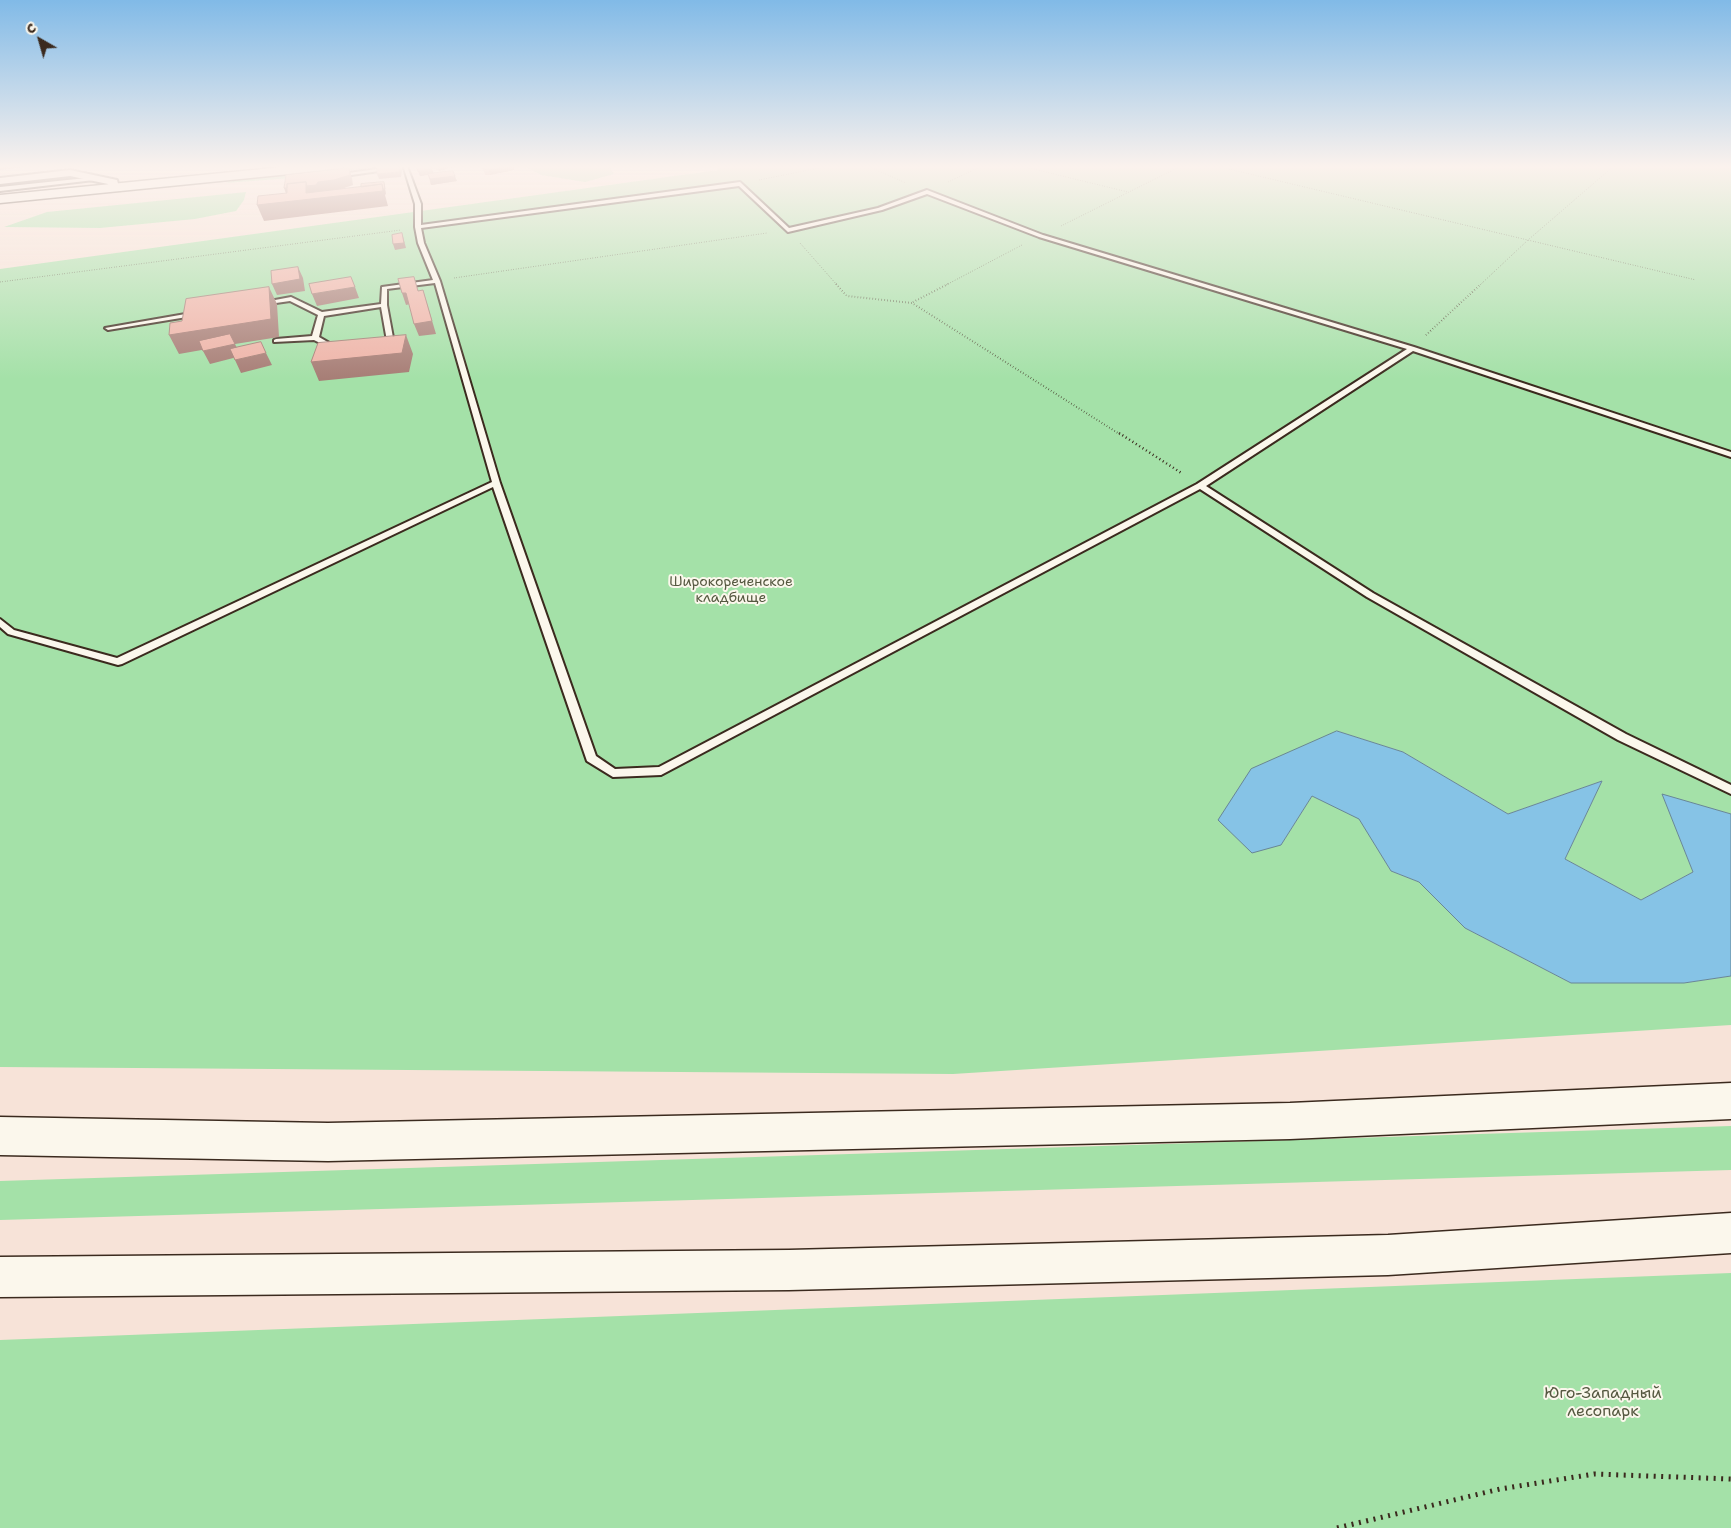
<!DOCTYPE html>
<html>
<head>
<meta charset="utf-8">
<style>
	body { margin:0 }
	#map { position:relative; width:1731px; height:1528px; overflow:hidden; background:#f7e3d8; font-family:"Shantell Sans",sans-serif }
	canvas { display:block }
	.north { position:absolute; left:15px; top:15px; width:50px; height:50px; -webkit-text-stroke:4px #fbf7ec; paint-order:stroke; rotate:322deg; font-size:14px; font-weight:700; line-height:20px; text-align:center; color:#3b2a1e }
	.north::after { content:''; display:block; margin:auto; width:18px; height:22px; background:#3b2a1e; clip-path:polygon(50% 0,100% 100%,50% 72%,0 100%) }
</style>
</head>
<body>
<div id="map">
<canvas width="1731" height="1528"></canvas>
<div class="north">С</div>
</div>
<script>
const g = document.querySelector('canvas').getContext('2d');
g.lineJoin = 'round';
function fill(path, color) { g.fillStyle = color; g.fill(path, 'evenodd'); }
function stroke(path, color, width, dash) { g.strokeStyle = color; g.lineWidth = width; g.lineCap = dash ? 'butt' : 'round'; g.setLineDash(dash || []); g.stroke(path); }
function drawText(font, color, halo, rows, align = 'center') {
  g.font = font + ' "Shantell Sans",sans-serif'; g.lineWidth = 4; g.setLineDash([]); g.textBaseline = 'middle'; g.strokeStyle = halo; g.fillStyle = color; for (const [text, x, y, turn = 0] of rows) {
    g.save(); g.translate(x, y); g.rotate((+turn || 0) * Math.PI / 180); g.textAlign = isNaN(turn) ? turn : align; if (halo) g.strokeText(text, 0, 0); g.fillText(text, 0, 0); g.restore();
  }
}
fill(new Path2D(`
	M365 165H387L292 178 225 183 246 178Z
	M522 165H608L614 174 585 182 541 175Z
	M714 165H1731V814L1663 795 1693 872 1641 900 1565 859 1602 781 1508 814 1403 752 1337 731 1281 845 1312 796 1359 818 1391 871 1419 882 1465 928 1571 983H1684L1731 976V1025L953 1074 0 1067V269L718 170Z
	M246 192 244 200 236 211 195 219 100 228 4 227 47 212Z
	M1731 1126V1170L0 1220V1181Z
	M1731 1273V1528H0V1340Z`), '#a4e1a8');
const water = new Path2D(`
	M1337 731 1403 752 1508 814 1602 781 1565 859 1641 900 1693 872 1662 794 1731 814V976L1684 983H1571L1465 928 1419 882 1391 871 1359 819 1312 796 1281 845 1252 853 1218 820 1251 769Z`);
fill(water, '#86c3e6');
stroke(water, '#688696', 1);
const service = new Path2D(`
	M403 165 407 166 421 204V225L740 182 789 228 878 208 927 190 1043 235 1414 347 1731 452V457L1413 351 1206 486 1373 593 1626 734 1731 785V794L1618 740 1367 597 1200 489 661 775 613 777 587 761 493 487 122 664 118 665 8 634 0 627V619L14 630 117 658 492 482 435 283 387 289V305L394 343 384 346 381 344 382 343 387 341 381 307 324 316 319 337 338 348V350L336 351 314 340 274 342V340L276 339 312 336 318 315 290 301 262 305 259 303 291 297 322 312 381 304 382 287 433 280 418 243 415 227V204ZM739 186 788 232 882 210 927 194 1039 237 1407 349 1197 484 659 767 615 769 596 756 500 483 440 281 424 243 421 228Z
	M391 167 393 169 337 177 334 175Z
	M96 177 94 180 0 191V187Z
	M197 312 199 313V315L108 330 105 328Z`);
const minor = new Path2D(`
	M70 170 117 180 119 187 114 190 110 189 108 184 70 176 0 184V178Z`);
const secondary = new Path2D(`
	M303 165H346L340 169 0 203V195Z`);
const primary = new Path2D(`
	M1731 1083V1119L1290 1139 328 1161 0 1155V1117L328 1123 1290 1103Z
	M1731 1213V1253L1388 1275 789 1290 0 1297V1257L789 1250 1388 1235Z`);
stroke(service, '#3b2a1e', 4);
stroke(minor, '#3b2a1e', 4);
stroke(secondary, '#3b2a1e', 3);
stroke(primary, '#3b2a1e', 3);
stroke(new Path2D(`
	M865 165 906 183
	M1017 165 1128 192
	M1212 165 1696 280
	M759 180 834 165
	M948 182 984 165
	M1061 226 1183 165
	M800 243 837 285
	M454 278 767 233
	M0 282 401 230
	M946 285 1022 245
	M1480 285 1528 240 1615 165`), '#3b2a1e', 1, [0.5, 2]);
stroke(new Path2D(`
	M836 284 847 296 912 303 1121 435
	M913 302 948 284
	M1426 335 1481 284`), '#3b2a1e', 2, [0.5, 2.5]);
stroke(new Path2D(`
	M1119 433 1183 474`), '#3b2a1e', 2.5, [1, 3]);
stroke(new Path2D(`
	M1337 1528 1500 1489 1594 1474 1731 1479`), '#3b2a1e', 5, [2, 5.5]);
fill(service, '#fbf7ec');
fill(minor, '#fbf7ec');
fill(secondary, '#fbf7ec');
fill(primary, '#fbf7ec');
fill(new Path2D(`
	M416 165H459L439 171 432 168 433 174 457 181 431 185 428 175 420 176Z
	M513 165 514 170 490 175H485L482 167Z`), '#cd9b90');
fill(new Path2D(`
	M0 165H25V167L0 170Z
	M400 165 402 170 401 177 379 179 377 174Z
	M437 165H459L439 171Z
	M513 165 514 170 490 175 489 170Z
	M349 168 352 178 353 185 312 199 384 182 386 194 385 195 388 206 264 221 257 205 288 199 284 188Z
	M432 169 434 174 420 176 418 171Z
	M455 176 457 181 431 185 430 179Z
	M402 233 406 248 395 250 393 244Z
	M298 267 303 278 305 291 277 295 272 284Z
	M269 287 277 304 279 337 235 344 241 356 210 364 203 351 230 345 179 354 169 335Z
	M355 287 359 298 317 306 312 294Z
	M423 290 436 334 419 336 414 324Z
	M402 293H406L410 304 406 305Z
	M406 335 413 354 409 372 319 381 311 362Z
	M266 353 272 365 241 373 235 360Z`), '#a77e76');
const building = new Path2D(`
	M400 165 399 172 377 174V167Z
	M416 165H430L432 169 418 171Z
	M486 165H513L489 170 484 169 482 167Z
	M349 168 350 175 334 180 318 182 316 185 307 186 306 182 287 184V188H284L286 175Z
	M453 171 455 176 430 179 428 174Z
	M306 182V193L382 184 383 191 257 205 258 196 287 193V184Z
	M384 182 385 189H383L382 184 361 187V184Z
	M402 233 404 243 393 244 392 235Z
	M298 267 300 279 272 284 271 271Z
	M351 277 355 287 312 294 309 284Z
	M414 277 418 291 423 290 432 321 414 324 406 293H402L398 279Z
	M269 287 271 319 169 335 170 323 182 321 186 299Z
	M230 334 235 344 203 351 199 341Z
	M406 335 402 353 311 362 318 343Z
	M261 342 266 353 235 360 230 349Z`);
fill(building, '#eeb4a8');
stroke(building, '#a77e76', 1);
const sky = g.createLinearGradient(0, 0, 0, 379);
sky.addColorStop(0, '#81bae7');
sky.addColorStop(0.44, '#fbf2ed');
sky.addColorStop(1, '#fbf2ed00');
g.fillStyle = sky;
g.fillRect(0, 0, 1731, 379);
drawText('14px', '#555840', '#fbf7ec', [
	["Широкореченское",731,582],
	["кладбище",731,598]
]);
drawText('16px', '#555840', '#fbf7ec', [
	["Юго-Западный",1603,1394],
	["лесопарк",1603,1412]
]);
</script>
</body>
</html>
